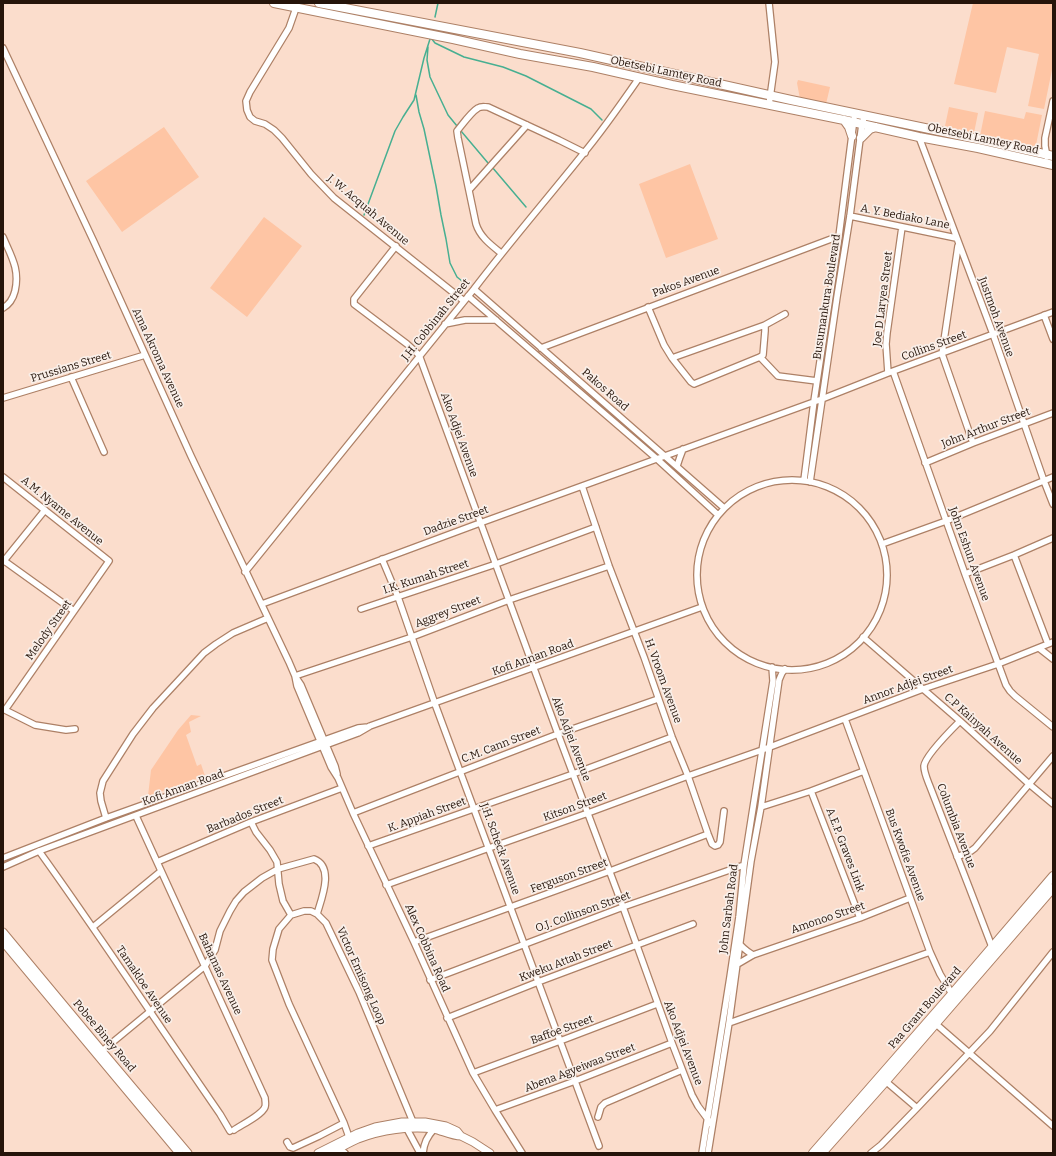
<!DOCTYPE html>
<html>
<head>
<meta charset="utf-8">
<style>
	body { margin:0 }
	#map { position:relative; width:1056px; height:1156px; overflow:hidden; background:#fbddcc; font-family:Bitter,serif }
	canvas { display:block }
	.frame { position:absolute; inset:0; border:4px solid #25140a; pointer-events:none }
</style>
</head>
<body>
<div id="map">
<canvas width="1056" height="1156"></canvas>
<div class="frame"></div>
</div>
<script>
const g = document.querySelector('canvas').getContext('2d');
g.lineJoin = 'round';
function fill(path, color) { g.fillStyle = color; g.fill(path, 'evenodd'); }
function stroke(path, color, width, dash) { g.strokeStyle = color; g.lineWidth = width; g.lineCap = dash ? 'butt' : 'round'; g.setLineDash(dash || []); g.stroke(path); }
function drawText(font, color, halo, rows, align = 'center') {
  g.font = font + ' Bitter,serif'; g.lineWidth = 3.5; g.setLineDash([]); g.textBaseline = 'middle'; g.strokeStyle = halo; g.fillStyle = color; for (const [text, x, y, turn = 0] of rows) {
    g.save(); g.translate(x, y); g.rotate((+turn || 0) * Math.PI / 180); g.textAlign = isNaN(turn) ? turn : align; if (halo) g.strokeText(text, 0, 0); g.fillText(text, 0, 0); g.restore();
  }
}
fill(new Path2D(`
	M973 3H1053V65L1044 109 1028 106 1039 54 1007 47 996 93 954 84Z
	M798 80 830 87 826 104 800 99 797 83Z
	M949 107 978 113 974 133 945 126Z
	M985 111 1024 119 1026 112 1042 115 1036 145 1031 147 980 136Z
	M164 127 199 177 122 232 86 181Z
	M690 164 718 239 666 258 639 184Z
	M264 217 302 246 247 317 210 288Z
	M191 715 201 716 189 722 191 732 186 735 197 766 201 764 205 776 148 796 151 770 178 730Z`), '#fec5a4');
stroke(new Path2D(`
	M435 17 438 3
	M431 38 435 43 464 57 503 67 526 76 591 109 602 120
	M428 47 427 60 430 77 448 115 457 126
	M416 95 419 112 424 129 436 186 441 215 446 239 450 263 457 277 467 285
	M461 131 488 163
	M492 167 526 207
	M364 215 395 131 403 117 414 100 424 58 430 39`), '#47af91', 1.5);
const minor = new Path2D(`
	M769 3 775 62 769 105
	M296 8 289 28 250 92 246 101 247 110 250 117 255 121 265 124 274 130 282 138 311 174 334 198 464 301
	M3 48 94 242 191 456 289 662 295 676 297 686 331 767 338 778 353 813 414 942 473 1073 495 1110 522 1153
	M919 137 993 334 1044 481 1053 504
	M1047 157 1045 146V138L1053 101
	M469 190 527 125
	M850 216 956 238
	M3 237C11 256 20 269 15 291 13 299 10 304 3 308
	M396 246 354 299V304L407 344 419 355 558 734 623 907 672 1043 692 1095 698 1106 712 1125
	M958 246 942 354 973 443
	M501 253C491 245 480 237 476 224L458 138 457 131C462 125 471 112 478 108 481 106 484 107 488 107L559 140 585 153
	M474 289 723 507
	M468 296 657 459 717 514
	M648 307 664 345 672 358 691 382 694 384 760 357 763 355 765 331V325L672 358
	M1044 315 1053 339
	M445 324 465 320H496
	M765 325 785 314
	M541 348 839 236
	M760 357 778 376 817 381
	M893 371 965 574 1006 685 1010 691 1015 696 1053 727
	M888 373 886 344 887 333 902 227
	M71 377 104 452
	M3 398 145 355
	M925 463 973 443 1053 413
	M677 466 680 457 683 449
	M3 477 109 561 5 710 35 725 66 730 75 729
	M804 480 814 401 839 236 854 119
	M697 575a95 95 0 1 1 190 0a95 95 0 1 1-190 0Z
	M810 482 837 297 850 216 862 124 865 115
	M582 486 609 566 644 657 672 737 688 776 708 834 712 844 715 846 718 845 720 842 724 811
	M882 544 946 521 1053 477
	M1014 555 1048 644
	M382 559 398 597 435 704 599 1146
	M3 560 74 611
	M3 562 45 510
	M245 572 474 289C509 243 547 199 583 154 603 130 621 104 639 78
	M965 574 1014 555 1053 538
	M262 604 480 523 822 399 888 373 1053 312
	M361 609 496 564 596 527
	M863 637 960 721 1029 784 1053 804
	M1039 648 1053 659
	M295 676 412 637 509 600 609 566
	M297 679 301 685 335 766 337 774
	M845 719 930 952 940 974 952 994
	M960 721C952 729 925 756 924 766 924 772 927 779 929 784L969 887 992 947
	M811 791 860 918
	M761 807 811 791 864 771
	M353 813 558 734 658 699
	M136 816 265 1098C265 1101 266 1104 265 1107 262 1115 241 1125 234 1130
	M106 818 101 801 100 793 103 781 133 734 153 708 204 653 216 644 233 633 268 618
	M251 822 256 832 270 850 277 862 279 884 283 901 291 915
	M368 846 573 774 672 737
	M39 851C101 937 159 1026 220 1114L230 1131
	M957 857 971 851 975 848 1053 756
	M3 858 106 818 358 728 368 727
	M157 862 251 822 342 788
	M3 867 39 851 358 733 370 726 702 607
	M386 885 489 848 588 813 688 776 762 750 923 689 998 664 1053 642
	M93 927 161 871
	M414 942 610 871 708 834
	M739 943C743 949 747 951 753 955
	M736 965 753 955 860 918 910 898
	M430 980 623 907 744 865
	M447 1018 538 982 693 924
	M729 1023 930 952
	M936 1024 1053 1126
	M102 1051 205 966 215 950 220 931 230 911 236 901 244 892 262 878 278 869 314 859C335 867 321 900 317 914
	M473 1073 560 1041 657 1004
	M883 1079 917 1108
	M495 1110 575 1081 672 1043
	M598 1117 601 1107 605 1103 682 1070
	M407 1129 420 1153
	M349 1137 344 1123 289 1004 272 960 273 949 279 929 291 915 304 911H311L317 914 326 923 359 992 413 1122
	M287 1142 290 1147 293 1148 319 1136 344 1123
	M339 1148 345 1153
	M423 1153C424 1143 427 1137 434 1129
	M702 1153 730 977 739 917 744 865 773 681 772 667
	M708 1153 729 1023 751 861 761 807 779 680 782 673 785 669
	M871 1153 881 1145 917 1108 990 1031 1053 952`);
const tertiary = new Path2D(`
	M3 932 102 1051 188 1153
	M3 942 179 1153
	M318 1153 358 1133 375 1127 402 1122H425L446 1126 457 1131 461 1136 473 1142 490 1153
	M331 1153C340 1148 349 1143 358 1139 381 1130 410 1126 434 1129 443 1131 451 1136 461 1136`);
const secondary = new Path2D(`
	M274 3 453 39 520 54 593 67 672 85 844 120 919 137 978 148 1053 165
	M319 3 580 53 791 100 982 140 1053 156
	M844 120 849 127 852 136
	M861 138 870 129 876 127
	M813 1153 952 994 1053 876
	M822 1153 886 1081 1053 888`);
stroke(minor, '#ad8066', 8);
stroke(tertiary, '#ad8066', 9);
stroke(secondary, '#ad8066', 10);
stroke(minor, '#fff', 5.5);
stroke(tertiary, '#fff', 7);
stroke(secondary, '#fff', 8);
drawText('11px', '#25140a', '#f9efe9', [
	["Obetsebi Lamtey Road",666,72,12],
	["Obetsebi Lamtey Road",983,139,12],
	["J. W. Acquah Avenue",368,210,40],
	["A. Y. Bediako Lane",905,217,11],
	["Pakos Avenue",686,282,-20],
	["Busumankura Boulevard",827,297,-81],
	["Joe D Laryea Street",883,299,-83],
	["Justmoh Avenue",996,317,70],
	["J.H. Cobbinah Street",436,320,-51],
	["Collins Street",934,346,-20],
	["Ama Akroma Avenue",158,358,65],
	["Prussians Street",71,367,-17],
	["Pakos Road",605,390,41],
	["John Arthur Street",986,428,-21],
	["Ako Adjei Avenue",459,435,70],
	["A.M. Nyame Avenue",62,511,39],
	["Dadzie Street",456,521,-20],
	["John Eshun Avenue",969,554,70],
	["I.K. Kumah Street",426,577,-18],
	["Aggrey Street",448,612,-21],
	["Melody Street",49,630,-55],
	["Kofi Annan Road",533,658,-20],
	["H. Vroom Avenue",663,681,70],
	["Annor Adjei Street",908,685,-20],
	["C.P Kainyah Avenue",983,729,42],
	["Ako Adjei Avenue",571,739,69],
	["C.M. Cann Street",501,745,-21],
	["Kofi Annan Road",183,788,-20],
	["Kitson Street",575,807,-20],
	["Barbados Street",245,815,-22],
	["K. Appiah Street",427,815,-20],
	["Columbia Avenue",956,826,69],
	["J.H. Scheck Avenue",500,849,70],
	["A.E.P. Graves Link",845,850,69],
	["Bus Kwofie Avenue",905,855,70],
	["Ferguson Street",569,876,-20],
	["John Sarbah Road",729,909,-83],
	["O.J. Collinson Street",583,912,-20],
	["Amonoo Street",828,918,-19],
	["Alex Cobbina Road",427,948,66],
	["Kweku Attah Street",566,961,-21],
	["Bahamas Avenue",220,974,65],
	["Victor Emisong Loop",361,976,66],
	["Tamakloe Avenue",144,985,56],
	["Paa Grant Boulevard",925,1008,-49],
	["Baffoe Street",562,1030,-20],
	["Pobee Biney Road",104,1036,50],
	["Ako Adjei Avenue",683,1043,69],
	["Abena Agyeiwaa Street",580,1068,-21]
]);
</script>
</body>
</html>
